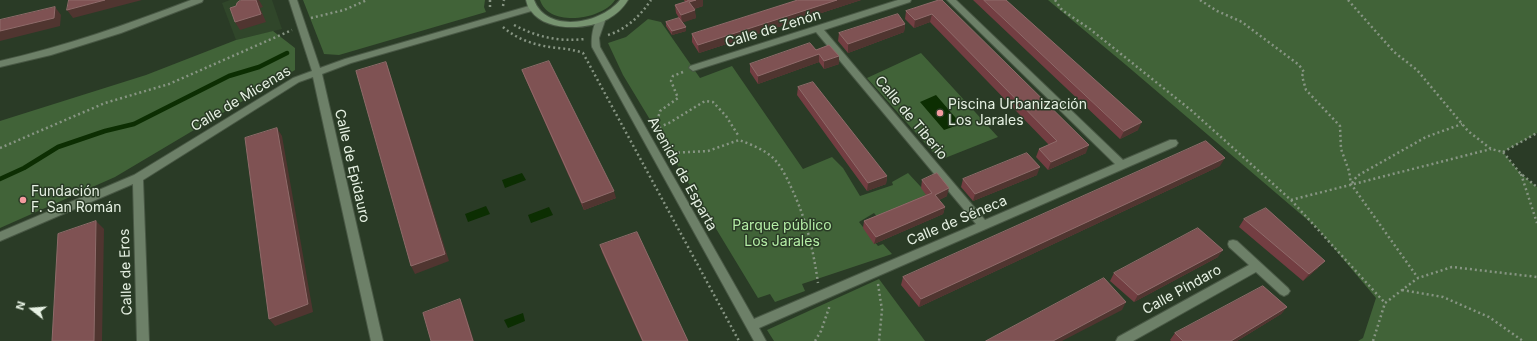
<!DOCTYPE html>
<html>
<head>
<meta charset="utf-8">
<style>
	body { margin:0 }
	#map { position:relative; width:1537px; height:341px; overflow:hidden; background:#2a3b26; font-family:Inter,sans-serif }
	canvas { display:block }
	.north { position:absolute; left:12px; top:289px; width:40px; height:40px; -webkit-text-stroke:3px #2a3b26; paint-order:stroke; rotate:287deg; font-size:11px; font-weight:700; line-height:16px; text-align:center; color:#e6f1e3 }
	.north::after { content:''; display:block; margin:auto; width:14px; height:18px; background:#e6f1e3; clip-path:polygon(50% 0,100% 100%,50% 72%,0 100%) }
</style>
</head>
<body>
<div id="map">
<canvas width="1537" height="341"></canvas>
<div class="north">N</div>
</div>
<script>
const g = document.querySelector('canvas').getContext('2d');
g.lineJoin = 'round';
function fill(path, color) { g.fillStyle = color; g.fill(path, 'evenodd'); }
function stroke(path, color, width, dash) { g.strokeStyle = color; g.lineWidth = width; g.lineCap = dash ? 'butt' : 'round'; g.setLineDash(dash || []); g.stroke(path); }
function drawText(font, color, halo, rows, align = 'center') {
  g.font = font + ' Inter,sans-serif'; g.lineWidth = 3; g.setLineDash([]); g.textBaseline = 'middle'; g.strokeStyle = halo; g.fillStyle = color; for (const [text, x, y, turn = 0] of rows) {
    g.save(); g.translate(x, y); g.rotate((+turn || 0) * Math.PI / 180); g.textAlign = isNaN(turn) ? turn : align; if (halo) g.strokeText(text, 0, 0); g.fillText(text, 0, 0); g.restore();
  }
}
fill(new Path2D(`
	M230 0H272L282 29 236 40 222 3Z`), '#30462a');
fill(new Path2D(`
	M303 0H485L484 7 486 12 339 55 324 54 323 51Z
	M540 0H615C602 20 549 28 540 0Z
	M1048 0H1537V133L1503 152 1520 173 1537 187V341H1358L1363 338 1376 298 1317 228 1126 65Z
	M648 19 661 22 700 78 732 66 803 169 832 157 843 168 860 196 893 185 892 182 908 173 934 201 882 223 874 213 859 222 878 246 883 244 892 254 802 284 805 291 775 302 770 294 758 298 623 75 608 43 626 37Z
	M273 31 295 48V70L115 177 0 228V121L146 75 236 40Z
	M921 53 998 137 940 160 867 78Z
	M879 279 925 341H774L767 330Z`), '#416338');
fill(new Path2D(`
	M936 95 961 124 944 130 920 102Z
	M522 173 526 180 505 188 502 180Z
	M486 206 490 214 468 222 465 214Z
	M549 207 553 215 531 223 528 215Z
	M523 313 525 321 508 328 504 320Z`), '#0c2e02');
stroke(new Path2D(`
	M0 179 24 168 58 147 105 131 134 124 229 76 259 67 287 53`), '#0c2e02', 4.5);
const street = new Path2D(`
	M191 0H203L202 2 121 33 51 55 0 67V61C66 46 128 24 191 0Z
	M289 0H297L320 68 345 59 529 6 532 5 536 8 535 10 351 63 322 74 383 341H371L313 77 299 82 143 180 149 341H137L133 184 0 241V232L134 175 293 78 312 71Z
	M898 0H911L910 2 824 30 985 220 1115 164 947 0H956L1123 160 1170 140H1176L1178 143 1176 146 759 328 766 341H754L592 47C591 38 593 19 602 15L606 18 599 38 600 47 754 319 976 224 816 32 693 71 689 68 690 66Z
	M1233 240 1237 241 1288 288 1290 291 1288 294 1284 296 1280 294 1256 272 1133 341H1116L1118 337 1249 265 1229 247 1228 244 1229 241Z`);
const secondary = new Path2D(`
	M526 0H534C547 34 601 24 620 0H628C623 8 617 14 608 19 587 30 546 32 531 11 528 8 527 4 526 0Z`);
stroke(street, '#495845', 2);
stroke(secondary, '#495845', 2);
stroke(new Path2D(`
	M490 0V10
	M1055 0 1062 10 1090 29 1192 111 1291 200 1491 149
	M1200 0 1217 11 1242 22 1299 65 1304 72 1302 76 1306 90 1340 126 1341 149 1349 171 1351 184 1418 278
	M1348 0 1394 52 1417 70 1468 131 1491 149 1503 152 1520 173 1537 187
	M503 6 504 0
	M311 18 344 10 367 0
	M514 25C537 37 559 42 585 39
	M503 27C519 41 538 46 558 48 567 49 575 50 583 53L739 341
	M608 35C627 29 640 16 651 0
	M683 72 673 76 671 81 678 98 660 111 655 129 669 123 705 101 713 102 726 116 738 135
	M0 148 105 103 169 84 292 30
	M1503 152 1537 133
	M668 153 708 151 739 140C750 144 763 149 772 157 780 164 786 176 790 185 806 218 813 248 818 283
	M1521 174 1537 223
	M1352 183 1357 176 1426 137 1462 124
	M1291 200 1385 303
	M878 284 882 310 879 341
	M1402 290 1443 297 1489 317 1523 341
	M815 341 821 331 830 305
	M1373 341 1385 303 1418 278 1452 267 1537 277`), '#879583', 2.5, [2, 3]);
fill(street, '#6d8068');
fill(secondary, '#779470');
fill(new Path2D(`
	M684 0H703V6L694 9 696 18 682 22 686 31 672 35 666 26V22L679 18 676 13 675 5 685 2Z
	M798 0H861L699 53 692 42V34Z
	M939 0 1086 153 1048 170 1036 157 1039 149 1049 145 930 22 914 28 905 19 906 11Z
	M973 0H1006L1138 130 1120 139Z
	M905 24 904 32 848 53 838 41 839 33Z
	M816 50 839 64 824 69 819 62 758 84 750 72V64Z
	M522 70 616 198 584 210 525 78Z
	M798 87 887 176 886 184 867 191 797 95Z
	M1220 166 919 307 901 285 903 277Z
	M1037 175 973 201 961 187 963 179Z
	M922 180 947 196 939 200 945 207 943 214 874 244 863 228 864 221 926 195 921 188Z
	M1244 219 1318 268 1303 281 1239 227Z
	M600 245 688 341H642L602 252Z
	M1218 257 1134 302 1110 281 1114 273Z
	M1287 307 1281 314 1237 341H1171L1170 340 1175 333Z`), '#733e42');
fill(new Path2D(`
	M105 0H142L73 18 67 10Z
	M256 0H259L263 7 260 8 266 22 240 30 235 22Z
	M696 0H703V6L690 10 689 2Z
	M837 0H861L699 53 698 45Z
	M55 7 61 15 60 26 0 41V31Z
	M695 10 696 18 682 23 681 15Z
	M932 14 930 22 914 28 915 20Z
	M905 24 904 32 848 53V44Z
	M686 27V31L672 35V31Z
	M819 54V62L758 84V76Z
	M839 56V64L824 69V61Z
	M386 62 389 70 449 261 415 274 411 266Z
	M1142 122 1138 130 1120 139 1124 131Z
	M277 128 282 136 313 312 275 326 269 319Z
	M1089 145 1086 153 1048 170 1051 162Z
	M1225 158 1220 166 919 307 921 299Z
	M1040 167 1037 175 973 201 975 194Z
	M887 176 886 184 867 191 868 183Z
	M949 188 947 196 933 203 935 195Z
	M614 191 616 198 584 210 582 203Z
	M945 207 943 214 874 244 876 237Z
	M96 221 104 229 102 341H94Z
	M1223 250 1218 257 1134 302 1138 295Z
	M1325 261 1318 268 1303 281 1309 274Z
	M460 299 463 306 474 341H473Z
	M1126 302 1122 310 1062 341H1053Z
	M1287 307 1281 314 1237 341H1231Z`), '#503530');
const building = new Path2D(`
	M69 0H105L67 10Z
	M241 0H256L261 14 235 22 230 8 236 6 237 3Z
	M688 0H696L689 2 695 10 681 15 675 5 688 1Z
	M798 0H837L698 45 692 34Z
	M939 0H942L1089 145 1051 162 1039 149 1057 141 932 14 915 20 906 11Z
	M984 0H1006L1142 122 1124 131Z
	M55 7 54 18 0 31V20Z
	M898 14 905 24 848 44 839 33Z
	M679 18 686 27 672 31 666 22Z
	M810 43 816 50 829 45 839 56 824 61 819 54 758 76 750 64Z
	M549 61 614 191 582 203 522 70Z
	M386 62 445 254 411 266 356 71Z
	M813 82 887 176 868 183 798 87Z
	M277 128 308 304 269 319 245 138Z
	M1206 141 1225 158 921 299 903 277Z
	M1027 153 1040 167 975 194 963 179Z
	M937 173 949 188 935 195 945 207 876 237 864 221 932 193 922 180Z
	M1266 208 1325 261 1309 274 1244 219Z
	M96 221 94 341H52L58 234Z
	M1198 228 1223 250 1138 295 1114 273Z
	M637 232 688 341H643L600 245Z
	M1104 278 1126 302 1053 341H986Z
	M1263 286 1287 307 1231 341H1183L1175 333Z
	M460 299 473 341H431L423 313Z`);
fill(building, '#7f5253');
stroke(building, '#8f6b6a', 1);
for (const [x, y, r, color] of [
	[940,113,4,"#f49b9f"],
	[23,200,4,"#f49b9f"]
]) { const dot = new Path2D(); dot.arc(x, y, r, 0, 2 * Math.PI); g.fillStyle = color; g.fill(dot); stroke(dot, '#2a3b26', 1.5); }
drawText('14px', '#e6f1e3', '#2a3b26', [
	["Calle de Zenón",773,29,-17],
	["Calle de Micenas",241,99,-31],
	["Calle de Tiberio",911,118,50],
	["Calle de Epidauro",352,166,77],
	["Avenida de Esparta",682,174,61],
	["Calle de Séneca",957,221,-23],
	["Calle de Eros",126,272,-92],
	["Calle Píndaro",1182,290,-29]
]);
drawText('14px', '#e6f1e3', '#2a3b26', [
	["Piscina Urbanización",948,105],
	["Los Jarales",948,121],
	["Fundación",31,192],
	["F. San Román",31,208]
], 'left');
drawText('14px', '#b4eda6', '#2a3b26', [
	["Parque público",782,226],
	["Los Jarales",782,242]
]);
</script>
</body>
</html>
